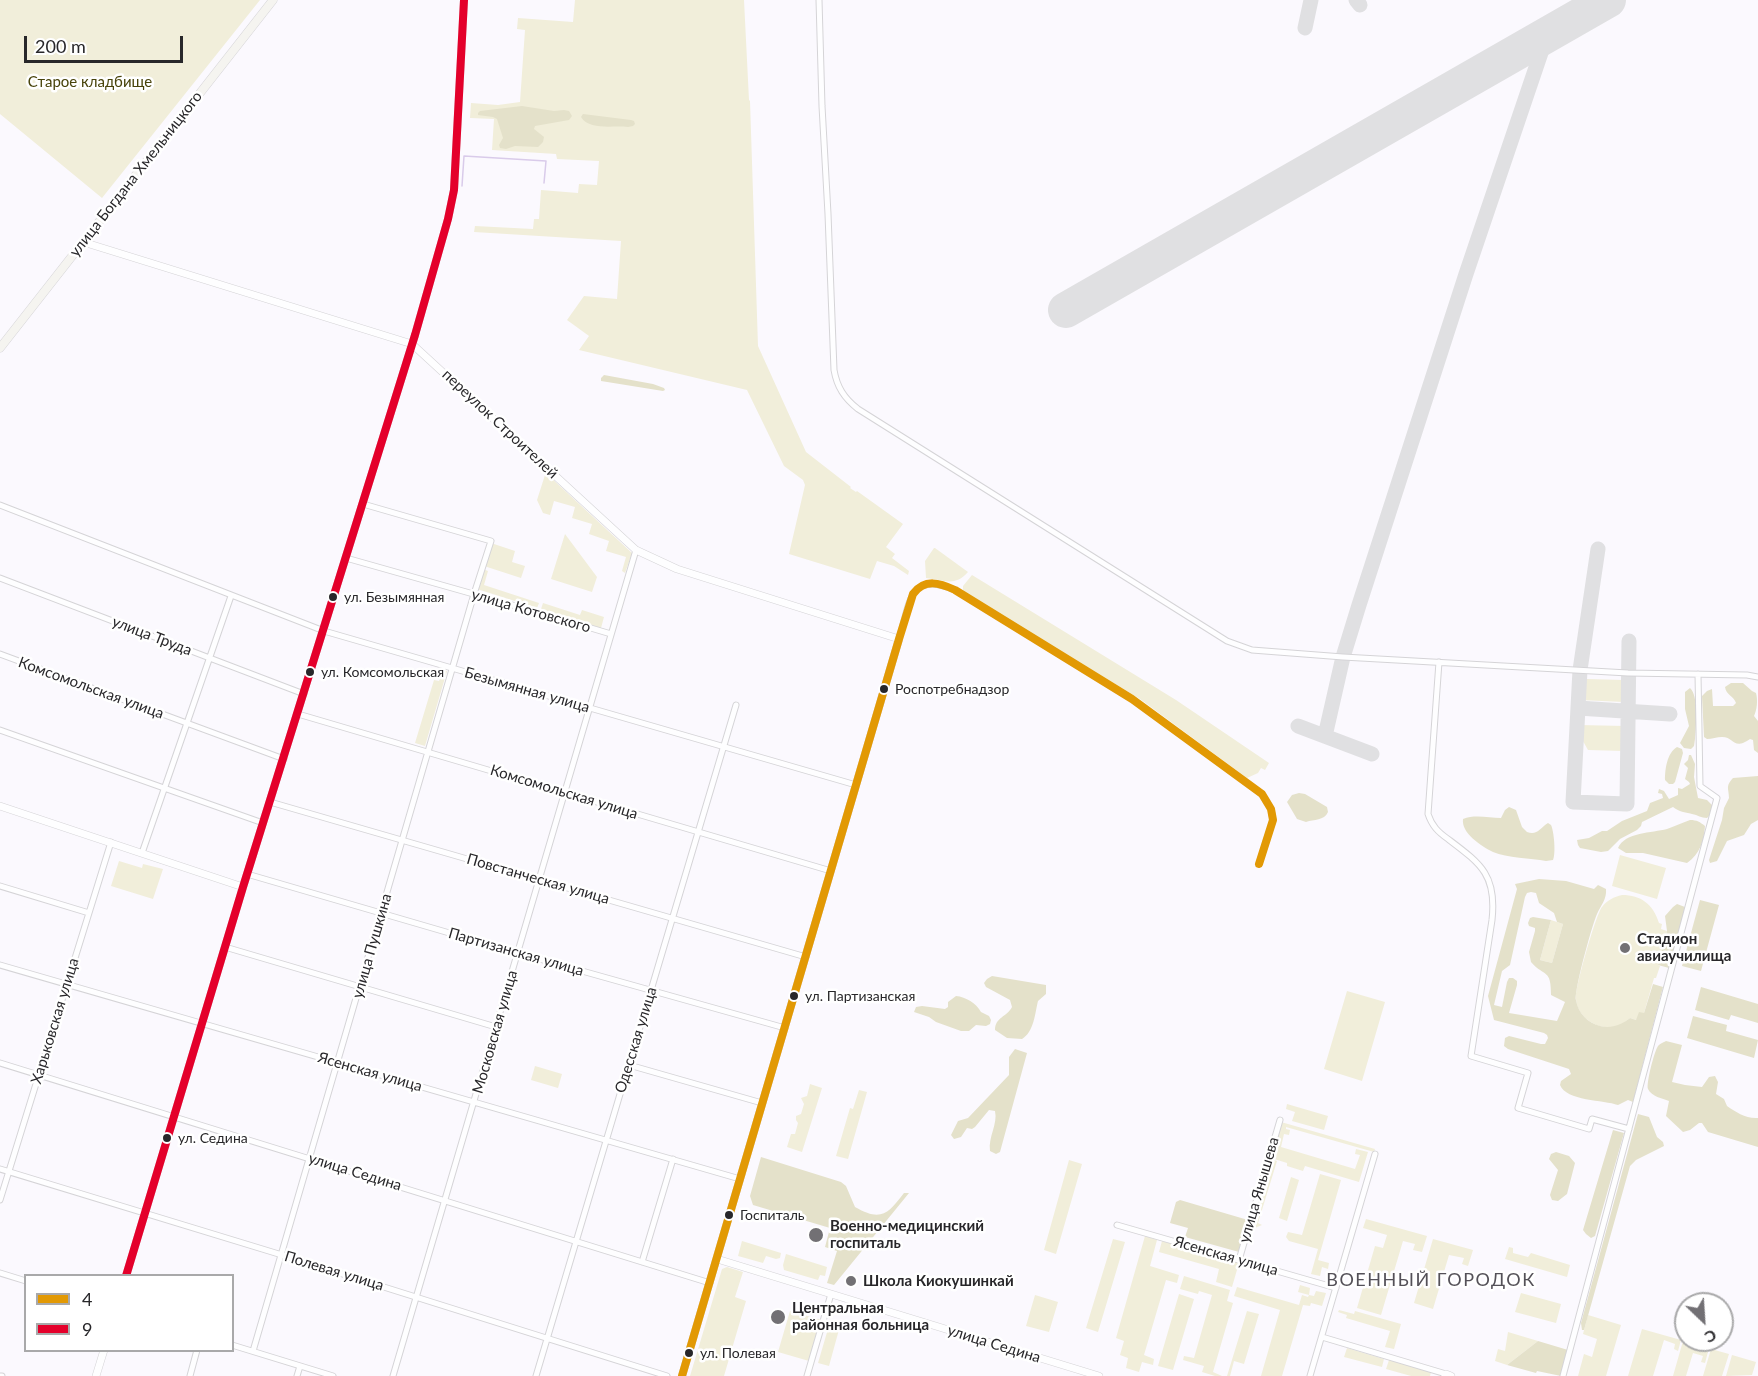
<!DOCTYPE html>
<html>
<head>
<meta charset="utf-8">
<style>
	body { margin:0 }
	#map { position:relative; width:1758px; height:1376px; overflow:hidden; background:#fbf9fe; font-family:Lato,sans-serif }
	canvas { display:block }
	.legend { position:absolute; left:24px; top:1274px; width:210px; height:78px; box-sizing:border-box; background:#fff; border:2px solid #a9a9aa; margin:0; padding:8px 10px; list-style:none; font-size:18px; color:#28272a }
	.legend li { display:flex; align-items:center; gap:12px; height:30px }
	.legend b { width:30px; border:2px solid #a9a9aa }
	.north { position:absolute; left:1674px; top:1292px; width:60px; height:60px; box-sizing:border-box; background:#fff; border:2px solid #a9a9aa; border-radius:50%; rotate:155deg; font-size:16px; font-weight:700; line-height:24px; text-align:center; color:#28272a }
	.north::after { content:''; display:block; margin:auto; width:21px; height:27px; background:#727074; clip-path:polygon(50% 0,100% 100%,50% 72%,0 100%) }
	.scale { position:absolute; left:24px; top:36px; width:159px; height:27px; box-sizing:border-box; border:3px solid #28272a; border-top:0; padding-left:8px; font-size:18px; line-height:21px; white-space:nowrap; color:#28272a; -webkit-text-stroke:4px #fff; paint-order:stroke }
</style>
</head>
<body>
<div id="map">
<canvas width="1758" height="1376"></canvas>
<ul class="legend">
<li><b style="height:8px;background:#e29904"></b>4</li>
<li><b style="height:8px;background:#e4002b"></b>9</li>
</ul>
<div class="north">С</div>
<div class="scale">200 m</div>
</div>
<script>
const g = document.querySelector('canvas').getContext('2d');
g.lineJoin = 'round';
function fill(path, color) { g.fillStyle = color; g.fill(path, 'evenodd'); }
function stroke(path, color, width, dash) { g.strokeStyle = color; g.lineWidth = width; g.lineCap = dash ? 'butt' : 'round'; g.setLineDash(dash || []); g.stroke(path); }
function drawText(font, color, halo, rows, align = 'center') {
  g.font = font + ' Lato,sans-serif'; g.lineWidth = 5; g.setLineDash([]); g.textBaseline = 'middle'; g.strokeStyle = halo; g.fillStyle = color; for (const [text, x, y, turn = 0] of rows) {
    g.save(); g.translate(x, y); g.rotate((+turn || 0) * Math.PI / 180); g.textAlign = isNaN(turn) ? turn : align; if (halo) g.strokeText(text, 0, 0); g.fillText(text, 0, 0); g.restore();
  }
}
fill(new Path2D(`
	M0 0H260L102 198 0 114Z
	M575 0H744L749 100 750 101 758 346 806 452 851 487 850 488 856 492 857 491 903 524 886 547 895 554 892 558 909 571 908 575 894 566 877 561 870 579 789 554 805 485 803 480 784 466 747 390 579 350 589 336 567 320 584 296 617 299 621 241 474 232 475 226 533 229 534 219H539L541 190 578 193 579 184 597 185 599 161 557 159 556 154 492 150 494 119 470 118 471 103 498 105 520 102 525 30 517 29 518 18 573 22Z
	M545 475H548L632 553 625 573 622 571 626 557 606 551 609 541 589 534 592 524 572 518 575 507 554 501 550 515 543 513 537 500Z
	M565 534 597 577 592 592 551 579Z
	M491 543 515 551 512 562 525 566 521 578 484 566Z
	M934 548H935L968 572C955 587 944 580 926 578L925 561Z
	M483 569 488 571 484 585 539 603 537 608 477 589Z
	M972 575 1176 700 1269 763 1265 770 1261 768 1258 773 1247 778 1140 699 966 594 963 592V586Z
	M543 603 580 615 582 610 604 617 601 628 541 609Z
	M443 670 447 671 425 746 415 743 434 680 439 681Z
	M1587 679 1624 680V702L1580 700 1582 683Z
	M1579 725 1625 726 1624 751 1588 750 1579 734Z
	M1620 855 1666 868 1657 899 1612 886Z
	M119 861 142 868 143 864 163 869 153 899 111 886Z
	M1622 895C1641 895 1653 904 1659 923L1662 924 1661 929 1667 931 1658 965 1660 966 1656 978H1654L1644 1013 1636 1020 1630 1018C1625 1022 1620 1026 1614 1027 1595 1030 1575 1015 1576 996 1576 985 1596 914 1602 907 1607 900 1614 897 1622 895Z
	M1551 920 1563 924 1552 963 1540 960Z
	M1347 991 1385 1002 1362 1081 1324 1069Z
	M535 1066 562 1074 558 1088 531 1080Z
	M810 1084 822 1088 802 1152 787 1147 791 1134H795L798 1123 796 1120V1116L801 1114 804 1104 801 1098 807 1096Z
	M859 1090 867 1092 848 1159 836 1156 850 1108 853 1109Z
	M1287 1104 1328 1116 1324 1130 1292 1121 1295 1112 1286 1109Z
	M1281 1122 1375 1149 1374 1152 1286 1127V1129L1290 1130 1289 1135 1284 1134 1281 1147 1355 1169 1360 1155 1355 1154 1356 1149 1368 1152 1359 1182 1305 1166 1303 1171 1287 1166V1163L1271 1158Z
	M1271 1159 1277 1161 1258 1223 1262 1225 1250 1230Z
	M1069 1160 1082 1164 1056 1254 1044 1250Z
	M1320 1174 1341 1180 1318 1260 1329 1263 1328 1269 1322 1267 1320 1276 1311 1274 1318 1249 1289 1241 1286 1237 1288 1232 1302 1235Z
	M1291 1177 1299 1180 1287 1221 1279 1218Z
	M1366 1219 1427 1236 1422 1252 1413 1250 1415 1244 1403 1241 1381 1315 1357 1308 1375 1246 1383 1248 1387 1235 1363 1228Z
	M1145 1236 1157 1240 1150 1266 1179 1275 1177 1283 1166 1280 1144 1355 1154 1359 1153 1365 1142 1362 1139 1372 1126 1368 1128 1358 1120 1355 1124 1341 1116 1338Z
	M1113 1239 1125 1242 1098 1332 1086 1328Z
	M1433 1239 1473 1250 1468 1266 1462 1264 1464 1258 1449 1255 1433 1309 1414 1303Z
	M742 1241 781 1253 780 1258 776 1259 766 1256 763 1263 738 1256Z
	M1162 1241 1239 1263 1232 1287 1216 1282 1219 1269 1159 1252Z
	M1509 1247 1513 1248V1253L1528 1257 1531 1253 1570 1265 1567 1277 1505 1259Z
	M786 1254 827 1267 825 1276 820 1275 818 1280 784 1270 783 1265Z
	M727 1267 743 1272 735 1297 746 1301 724 1376H690L722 1269Z
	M1184 1276 1230 1290 1227 1301 1233 1303 1213 1372 1222 1376H1215L1202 1372 1204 1366 1183 1360 1184 1356 1194 1358 1212 1295 1199 1291 1198 1294 1180 1289Z
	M1300 1285 1310 1288 1309 1295 1314 1296 1316 1291 1326 1293 1322 1306 1311 1303 1310 1306 1303 1305 1282 1376H1261L1280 1310 1234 1296 1237 1287 1299 1305 1302 1295 1308 1297 1309 1295 1298 1292Z
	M1521 1293 1561 1304 1556 1323 1515 1312Z
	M1179 1294 1194 1299 1173 1370 1158 1366Z
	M1035 1295 1058 1302 1049 1332 1026 1326Z
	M1339 1310 1354 1314 1355 1311 1401 1324 1394 1349 1385 1347 1390 1331 1346 1318 1347 1315 1338 1312Z
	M790 1311 822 1320 809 1361 778 1352Z
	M1247 1311 1259 1314 1244 1364 1234 1361 1230 1376H1227Z
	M1588 1315 1621 1325 1606 1376H1578L1584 1354 1592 1357 1597 1339 1583 1334Z
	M830 1322 840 1326 829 1366 818 1363Z
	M1642 1329 1681 1340 1678 1351 1674 1349 1675 1344 1664 1340 1653 1376H1628Z
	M1508 1332 1538 1341 1507 1365 1495 1361 1498 1349 1505 1351Z
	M1683 1341 1709 1348 1705 1363 1701 1362 1703 1356 1693 1353 1686 1376H1673Z
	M1347 1348 1384 1359 1382 1367 1344 1357Z
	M1711 1349 1729 1354 1722 1376H1703Z
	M1732 1355 1756 1362 1752 1375 1726 1376Z
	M1389 1360 1431 1372 1430 1376H1411L1386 1369Z`), '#f1eeda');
fill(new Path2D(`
	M522 106 554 111 564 110 569 111 572 116 569 120 535 126 534 129 544 137 543 142 538 147 515 146 506 149 500 148 499 145 503 138 497 119 493 117 478 115V113L480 111Z
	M583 114 631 120 634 121 635 124 633 126 628 127C613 125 590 131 581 117Z
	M604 375 653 384 664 388 665 390 663 391 601 381V378Z
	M1731 683H1743L1752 691 1756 693C1758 700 1757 710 1754 716L1758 721V753L1754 750 1753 740 1750 739C1733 751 1735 737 1722 737 1717 737 1712 739 1707 739L1704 737 1702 696 1707 691 1712 689 1713 706H1733L1736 703C1734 696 1726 695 1725 687Z
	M1690 688C1699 696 1696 727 1695 739L1694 746 1691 749 1684 748 1680 743 1689 726 1685 709V692Z
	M1677 747 1682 749 1683 753 1675 782 1673 784H1669L1665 780C1665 769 1667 753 1677 747Z
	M1689 755H1691L1695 764 1694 777 1698 798 1707 800 1713 806 1711 814 1707 818C1701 818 1698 815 1692 814 1684 812 1680 812 1673 807L1642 822 1641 826 1637 830 1620 839 1608 851 1601 852 1580 848 1578 845 1577 840 1589 838 1602 831H1607L1622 821 1647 811 1650 803 1663 798 1662 794 1658 793 1659 789 1664 791 1669 799 1678 795V788L1682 789 1690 784 1689 782 1685 779 1688 768 1684 764 1688 760Z
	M1758 776V820L1751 824 1744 835 1727 841 1717 861 1710 863 1709 860 1722 820 1724 808 1729 798C1729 788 1725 787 1733 778Z
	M1299 793 1305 794 1327 807 1328 812C1324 821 1314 819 1306 822L1297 819 1287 802 1292 795Z
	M1509 807 1516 810 1522 827 1527 832C1537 836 1540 828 1548 823L1551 825C1554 831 1556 854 1553 860L1546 861C1531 858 1507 858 1493 852 1481 846 1461 833 1463 819 1475 814 1489 818 1501 818L1505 810Z
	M1690 820C1697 820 1700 822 1705 826 1704 841 1700 854 1687 863L1643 853H1626L1618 848C1625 832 1652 833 1667 829 1675 826 1682 823 1690 820Z
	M1539 879 1566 881 1594 889 1598 885 1606 889C1607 899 1601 905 1597 914 1592 925 1574 991 1576 1000 1578 1013 1588 1023 1600 1026 1611 1029 1621 1025 1630 1018L1636 1020 1639 1012 1644 1013 1653 984 1663 987 1633 1102 1628 1100 1618 1105C1604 1100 1566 1101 1560 1085L1561 1081 1571 1074 1569 1069 1508 1049 1504 1046 1505 1038 1509 1036 1541 1044H1545L1548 1038 1547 1035 1544 1033 1494 1020 1488 996 1517 889 1515 884ZM1531 892 1536 893 1539 903 1554 913 1557 922 1563 924 1552 963 1540 960 1551 920 1533 917 1530 918 1528 923 1529 926 1535 928V931L1529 952 1531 962C1545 978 1551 968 1551 995L1565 1002 1557 1021 1509 1013 1517 985V981L1513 978H1509L1507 982 1502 1007 1494 1005 1502 971 1510 965 1525 897 1527 893Z
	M1700 900 1719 905 1701 971 1682 966Z
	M1677 904 1685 907 1669 968 1658 965 1667 931 1665 916 1673 907Z
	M992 976 1046 985V994L1038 1001C1035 1013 1034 1032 1022 1039L1007 1038 995 1030C995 1017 1007 1017 1012 1007L1010 1000 986 987 984 983 987 979Z
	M1701 987 1758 1004V1023L1731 1015 1729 1020 1695 1010Z
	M956 996C966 997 976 1003 981 1012L989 1016 991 1020 990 1024 986 1026 976 1025 969 1031H961L936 1022 929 1017 914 1012 916 1007 922 1006 945 1009 948 1007V1002Z
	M1693 1016 1727 1025 1726 1031 1758 1040 1754 1058 1687 1038Z
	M1666 1041 1682 1045 1672 1082 1685 1085 1702 1087 1709 1077 1715 1076 1718 1082 1716 1094 1724 1099 1727 1106C1736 1112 1746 1119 1758 1118V1147L1708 1132 1702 1123H1699L1690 1130 1683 1132 1666 1116 1669 1101C1662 1098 1652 1097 1648 1089 1646 1084 1654 1052 1658 1046 1661 1043 1662 1043 1666 1041Z
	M1015 1049 1027 1053 1000 1152 996 1154 990 1151C988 1137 998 1124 995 1111L989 1110 975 1127 972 1129 967 1128 961 1137 954 1139 951 1135 958 1121 968 1118 1009 1075V1057Z
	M1638 1114 1649 1117 1657 1137 1663 1142 1664 1146 1636 1160 1630 1166 1584 1330H1582L1581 1323Z
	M1613 1130 1624 1133 1595 1236 1591 1238 1586 1234 1583 1230Z
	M1556 1152 1569 1156 1575 1163 1567 1194 1558 1201 1552 1200 1550 1195 1558 1170 1549 1159 1551 1154Z
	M761 1157 841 1182 846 1186 855 1207C881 1222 888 1214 904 1193H909L834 1285 827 1283 837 1251 825 1247 830 1228 753 1205 750 1196Z
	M1180 1200 1248 1220 1239 1252 1185 1237 1188 1228 1170 1223 1176 1202Z
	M1538 1341 1568 1350 1561 1376 1537 1371 1536 1373 1507 1365Z`), '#e4e1ca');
stroke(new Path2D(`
	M462 186 464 156 546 161 544 183`), '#d9cbea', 1.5);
stroke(new Path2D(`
	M1356 0 1360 5
	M1305 28 1311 0
	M1598 549 1580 670 1573 802 1627 804 1629 641
	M1578 708 1670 714
	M1298 726 1372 754
	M1325 736 1343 657 1359 605 1466 274 1547 35`), '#e0e0e2', 15);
stroke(new Path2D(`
	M1066 310 1608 0`), '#e0e0e2', 36);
const minor = new Path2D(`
	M819 0 822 106 828 214 834 370C837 387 844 398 858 409L1227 641 1252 650 1343 657 1628 673 1747 675 1758 677
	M0 505 324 631 856 785
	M346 558 537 612 611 634
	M0 578 304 694
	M899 639C910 604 908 570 955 590L1132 699 1262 794 1271 809 1273 820 1259 864
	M0 654 284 759
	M1439 662 1428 814C1432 826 1438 832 1448 839 1481 864 1497 875 1492 920L1471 1056 1528 1073 1518 1108 1589 1129 1592 1119 1629 1129
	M298 714 831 871
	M0 730 263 823
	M270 802 806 957
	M142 853 231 596
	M247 874 518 953 785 1028
	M0 886 89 913
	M225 947 496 1027
	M0 965 740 1179
	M0 1063 710 1283
	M629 1065 762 1103
	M0 1169 282 1255 667 1376
	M0 1200 111 842
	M1117 1225 1336 1288
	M1239 1260 1280 1120
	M642 1262 673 1159
	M0 1273 26 1281
	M1322 1337 1446 1374
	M232 1345 333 1376
	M253 1351 474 594 491 541 363 504
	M0 1376H2
	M190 1376 197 1350
	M297 1376 300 1366
	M393 1376 636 550
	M536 1376 736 705
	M807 1376 831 1294
	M1310 1376 1375 1154
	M1563 1376 1717 798 1700 786 1698 674`);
const tertiary = new Path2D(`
	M83 242 412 344 636 550 677 569 899 639 682 1376
	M0 806 243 887
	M717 1259 1099 1376
	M126 1276 243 887 415 335 448 219 454 190 464 0
	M96 1376 104 1350
	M1445 1376 1446 1374 1451 1376`);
const secondary = new Path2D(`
	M0 348 273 0`);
stroke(minor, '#d5d4d7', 7);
stroke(tertiary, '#d5d4d7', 8);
stroke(secondary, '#d5d4d7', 9);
stroke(minor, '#fefeff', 5);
stroke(tertiary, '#fefeff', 7);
stroke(secondary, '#f5f4f0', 8);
stroke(new Path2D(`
	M682 1376 899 639 913 594C925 578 940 583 955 590L1132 699 1262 794 1271 809 1273 820 1259 864`), '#e29904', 8);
stroke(new Path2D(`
	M126 1276 243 887 415 335 448 219 454 190 464 0`), '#e4002b', 8);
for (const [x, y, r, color] of [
	[333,597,5,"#28272a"],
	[310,672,5,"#28272a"],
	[884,689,5,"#28272a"],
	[1625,948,6,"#727074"],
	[794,996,5,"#28272a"],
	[167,1138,5,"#28272a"],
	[729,1215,5,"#28272a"],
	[816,1235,8,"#727074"],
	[851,1281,6,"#727074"],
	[778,1317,8,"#727074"],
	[689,1353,5,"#28272a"]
]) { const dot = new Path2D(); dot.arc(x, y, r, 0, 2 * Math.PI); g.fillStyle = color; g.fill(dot); stroke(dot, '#fff', 2); }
drawText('14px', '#28272a', '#fff', [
	["ул. Безымянная",344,597],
	["ул. Комсомольская",321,672],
	["Роспотребнадзор",895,689],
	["ул. Партизанская",805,996],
	["ул. Седина",178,1138],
	["Госпиталь",740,1215],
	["ул. Полевая",700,1353]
], 'left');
drawText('15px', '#48430a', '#fff', [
	["Старое кладбище",90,82]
]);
drawText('15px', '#28272a', '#fff', [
	["улица Богдана Хмельницкого",136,174,-52],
	["переулок Строителей",500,424,43],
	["улица Котовского",531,611,16],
	["улица Труда",152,636,21],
	["Комсомольская улица",91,688,20],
	["Безымянная улица",527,690,16],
	["Комсомольская улица",564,792,17],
	["Повстанческая улица",538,879,16],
	["улица Пушкина",372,946,-74],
	["Партизанская улица",516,952,16],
	["Харьковская улица",55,1021,-73],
	["Московская улица",495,1032,-74],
	["Одесская улица",636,1040,-73],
	["Ясенская улица",370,1072,16],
	["улица Седина",355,1172,17],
	["улица Янышева",1259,1190,-74],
	["Ясенская улица",1226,1256,16],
	["Полевая улица",334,1271,17],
	["улица Седина",994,1344,17]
]);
drawText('bold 15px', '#28272a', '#fff', [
	["Стадион",1637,939],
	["авиаучилища",1637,956],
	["Военно-медицинский",830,1226],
	["госпиталь",830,1243],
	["Школа Киокушинкай",863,1281],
	["Центральная",792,1308],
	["районная больница",792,1325]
], 'left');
g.letterSpacing = '1.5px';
drawText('18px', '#545158', '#fff', [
	["ВОЕННЫЙ ГОРОДОК",1431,1280]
]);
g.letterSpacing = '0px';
</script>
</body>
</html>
